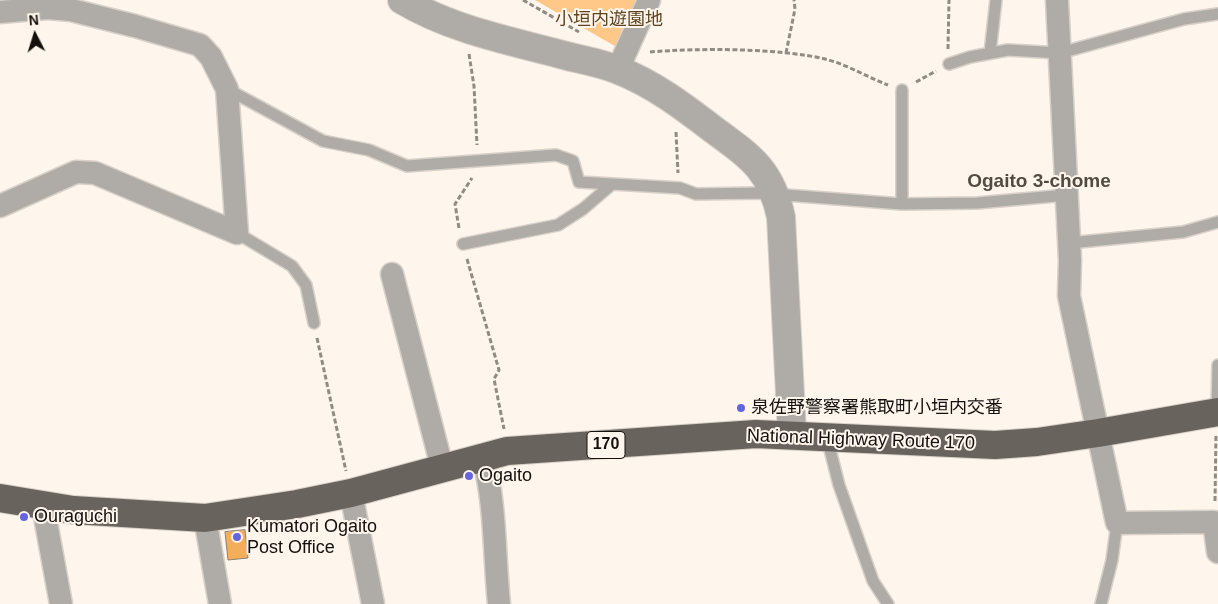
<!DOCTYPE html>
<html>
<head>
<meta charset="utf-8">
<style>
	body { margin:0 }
	#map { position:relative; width:1218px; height:604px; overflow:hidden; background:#fef6ed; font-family:Helvetica,sans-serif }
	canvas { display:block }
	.north { position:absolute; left:10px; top:10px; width:50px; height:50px; -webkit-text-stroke:4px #fef6ed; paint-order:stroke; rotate:355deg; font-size:14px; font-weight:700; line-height:20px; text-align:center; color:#13100d }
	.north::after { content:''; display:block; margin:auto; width:18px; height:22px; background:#13100d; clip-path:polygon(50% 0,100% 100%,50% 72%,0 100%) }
</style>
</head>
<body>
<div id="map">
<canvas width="1218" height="604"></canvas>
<div class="north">N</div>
</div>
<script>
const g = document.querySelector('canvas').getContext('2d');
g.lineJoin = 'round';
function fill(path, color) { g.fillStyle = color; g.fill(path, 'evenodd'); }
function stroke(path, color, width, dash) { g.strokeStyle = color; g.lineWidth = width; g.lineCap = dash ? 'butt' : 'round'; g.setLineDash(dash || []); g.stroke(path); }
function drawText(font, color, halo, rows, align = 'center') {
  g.font = font + ' Helvetica,"Noto Sans JP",sans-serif'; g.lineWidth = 4; g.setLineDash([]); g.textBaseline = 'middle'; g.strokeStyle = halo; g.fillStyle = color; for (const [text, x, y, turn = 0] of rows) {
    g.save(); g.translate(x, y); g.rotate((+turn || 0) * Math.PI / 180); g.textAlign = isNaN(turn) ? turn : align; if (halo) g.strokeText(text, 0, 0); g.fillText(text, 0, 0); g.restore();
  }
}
fill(new Path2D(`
	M535 0H645L620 49Z`), '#ffc788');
const building = new Path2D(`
	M245 530 248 558 228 560 225 532Z`);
fill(building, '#f3ae5a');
stroke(building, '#878079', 1);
const service = new Path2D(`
	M990 53 996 0
	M949 64 970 57 1008 50 1060 53 1184 19 1218 14
	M227 89 323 141 369 150 407 166 556 155 573 161 579 182 680 188 696 194 760 193 902 204 977 203 1067 195
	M902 204V90
	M237 233 292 266 306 285 314 323
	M1069 243 1183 232 1218 222
	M463 244 558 225 583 209 611 185
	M1217 412 1218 365
	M827 438 839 485 873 581 888 604
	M1101 604 1112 560 1117 523`);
const minor = new Path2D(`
	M1057 0 1070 260 1069 296 1117 523 1214 522 1218 552
	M0 12 47 8 71 10 135 26 200 45 211 57 227 89 237 233 95 173 76 172 0 206
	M618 69 649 0
	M392 274 442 467
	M483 456C496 505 494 554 499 604
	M351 493 373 604
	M43 506 61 604
	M205 518 220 604`);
const tertiary = new Path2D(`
	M402 0C452 30 511 41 567 56 583 60 602 63 618 70 654 84 684 107 714 130 751 157 771 170 781 217L792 434`);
const trunk = new Path2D(`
	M0 498 73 510 205 518 297 504 351 493 507 451 756 434 995 445 1037 442 1098 433 1218 412`);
stroke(service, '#d8d1c9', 14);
stroke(minor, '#d8d1c9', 25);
stroke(tertiary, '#d8d1c9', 30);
stroke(trunk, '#d8d1c9', 30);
stroke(new Path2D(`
	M523 0 579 32
	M948 49 949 0
	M650 52C697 48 779 48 825 59 846 64 867 77 888 85
	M786 53 795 9 794 0
	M469 54 474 86 477 145
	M916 82 936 71
	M676 132 678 173
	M459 228 455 204 472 178
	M467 259 499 370 494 379 504 429
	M317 338 346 471
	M1215 501 1216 435`), '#918b85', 3, [5, 2.5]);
stroke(service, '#afaca8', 11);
stroke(minor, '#afaca8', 22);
stroke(tertiary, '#afaca8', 28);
stroke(trunk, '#68635c', 28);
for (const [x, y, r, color] of [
	[741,408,5,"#6565de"],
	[469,476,5,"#6565de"],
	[24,517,5,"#6565de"],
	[237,537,5,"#6565de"]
]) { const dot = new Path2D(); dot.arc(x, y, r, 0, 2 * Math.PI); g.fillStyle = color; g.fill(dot); stroke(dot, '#fef6ed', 2); }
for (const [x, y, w] of [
	[606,445,38]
]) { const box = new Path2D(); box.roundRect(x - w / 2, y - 13.5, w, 27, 4); g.fillStyle = '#fef6ed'; g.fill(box); stroke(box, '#13100d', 1); }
drawText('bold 16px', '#13100d', null, [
	["170",606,445]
]);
drawText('18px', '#5f421f', '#fef6ed', [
	["小垣内遊園地",609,20]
]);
drawText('18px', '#13100d', '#fef6ed', [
	["泉佐野警察署熊取町小垣内交番",751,408],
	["Ogaito",479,476],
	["Ouraguchi",34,517],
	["Kumatori Ogaito",247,527],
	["Post Office",247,548]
], 'left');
drawText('18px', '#13100d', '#fef6ed', [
	["National Highway Route 170",861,440,2]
]);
drawText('bold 19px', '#514b44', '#fef6ed', [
	["Ogaito 3-chome",1039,182]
]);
</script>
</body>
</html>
